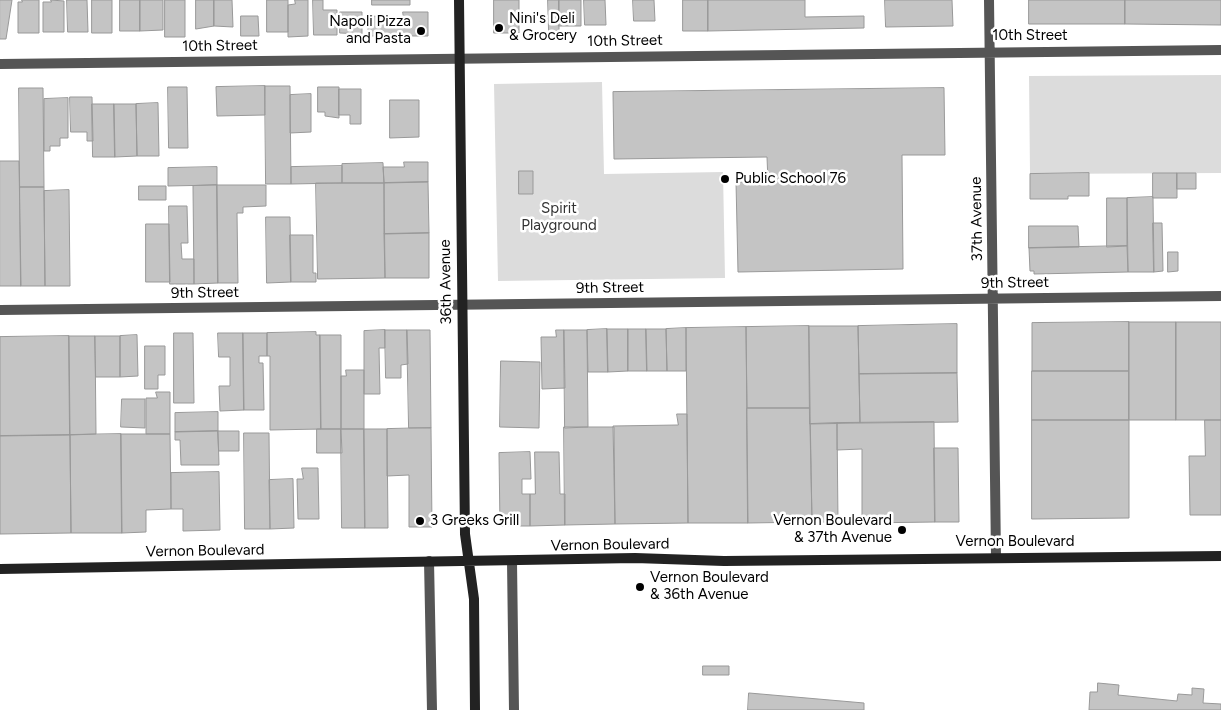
<!DOCTYPE html>
<html>
<head>
<meta charset="utf-8">
<style>
	body { margin:0 }
	canvas { display:block; background:#fff }
</style>
</head>
<body>
<canvas width="1221" height="710"></canvas>
<script>
const g = document.querySelector('canvas').getContext('2d');
g.lineJoin = 'round';
function fill(path, color) { g.fillStyle = color; g.fill(path, 'evenodd'); }
function stroke(path, color, width, dash) { g.strokeStyle = color; g.lineWidth = width; g.lineCap = dash ? 'butt' : 'round'; g.setLineDash(dash || []); g.stroke(path); }
function drawText(font, color, halo, rows, align = 'center') {
  g.font = font + ' Figtree,sans-serif'; g.lineWidth = 5; g.setLineDash([]); g.textBaseline = 'middle'; g.strokeStyle = halo; g.fillStyle = color; for (const [text, x, y, turn = 0] of rows) {
    g.save(); g.translate(x, y); g.rotate((+turn || 0) * Math.PI / 180); g.textAlign = isNaN(turn) ? turn : align; if (halo) g.strokeText(text, 0, 0); g.fillText(text, 0, 0); g.restore();
  }
}
fill(new Path2D(`
	M1221 75V173L1030 174 1029 76Z
	M602 82 604 174 723 172 725 278 498 281 494 84Z`), '#dcdcdc');
const building = new Path2D(`
	M0 0H12L6 39H0Z
	M22 0H39V33H18V2H22Z
	M51 0 64 1V32H43V2H51Z
	M67 0H87L88 32H68Z
	M92 0H112V33H92Z
	M120 0H140V31H120Z
	M140 0H163V30L140 31Z
	M165 0H185V37H165Z
	M196 0H214V26L196 29Z
	M214 0H232L233 27 214 26Z
	M267 0H288V32H267Z
	M295 0H308V36L288 37V5L295 4Z
	M313 0H323V10H337V35H314Z
	M372 0H410V5H372Z
	M494 0H519V33H494Z
	M548 0H559V31H549Z
	M559 0H581V26H559Z
	M584 0H605L606 25H585Z
	M633 0H654L655 21H634Z
	M683 0H708V31H683Z
	M708 0H805V17L864 16V28L708 31Z
	M885 0H952L953 26 886 27Z
	M1029 0H1125V24H1029Z
	M1125 0H1221V25L1125 24Z
	M340 12H362V34L340 33Z
	M403 12H428V36H368V16L403 17Z
	M241 16H258L259 36H241Z
	M265 86V115L217 116 216 87Z
	M265 86H290L291 184H266Z
	M168 87H187L188 148H169Z
	M318 87H339V118L325 116V112H318Z
	M19 88H43L44 187H20Z
	M944 88 945 155H902L903 269 738 272 736 182H768L767 157 614 159 613 92Z
	M339 89H361V124H350V115H339Z
	M311 94V132L290 133V95Z
	M70 97H92L93 141H87V132H71Z
	M68 98V138H60V146H50V151H44V99Z
	M390 100H419V137L390 138Z
	M158 103 159 156H137L136 104Z
	M92 104H114L115 157H93Z
	M114 104H136L137 156 115 157Z
	M0 161H19L21 286H0Z
	M404 162H428V182L384 183 383 167H404Z
	M383 163 384 183H342V164Z
	M342 166V183L291 184V167Z
	M217 167V185L168 186V168Z
	M519 171H533V194H519Z
	M1089 173V196H1068V199H1030V174Z
	M1153 173H1177V198H1153Z
	M1177 173H1196V189H1177Z
	M428 182 429 233 384 234V183Z
	M316 183H384L385 278 318 279Z
	M217 185 218 283 194 284 193 186Z
	M217 185H266V206L243 207V213H237L238 283H218Z
	M139 186H166V200H139Z
	M20 187H44L45 286H21Z
	M69 190 70 286H45L44 191Z
	M1153 197 1154 272H1128L1127 198Z
	M1107 198H1127V246L1107 247Z
	M169 206H187L188 243H181L182 259H194V284H170Z
	M266 217H290L291 282 267 283Z
	M1153 223H1162L1163 271 1154 272Z
	M146 224H169L170 282H146Z
	M1029 226H1078L1079 247 1029 248Z
	M429 233V278H385L384 234Z
	M290 235H313V273H316V282H291Z
	M1127 246 1128 272 1034 274V271H1030L1029 248Z
	M1168 252H1178V271L1168 272Z
	M1129 322H1176V420H1129Z
	M1129 322V371H1032V323Z
	M1176 322H1221V420H1176Z
	M957 324V373L859 374 858 326Z
	M809 326 810 408H747L746 327Z
	M809 326H858L860 423 810 424Z
	M746 327 748 523H688L686 328Z
	M686 328V371H667L666 329Z
	M607 329 608 372H588L587 330Z
	M607 329H628V371L608 372Z
	M628 329H646L647 371H628Z
	M646 329H666L667 371H647Z
	M385 330V348H379L380 394H364V331Z
	M385 330H407L408 364 401 365V378H386Z
	M407 330H430L431 428H409Z
	M556 330H564L565 388 542 389 541 337H556Z
	M564 330H587L588 427 565 428Z
	M316 332V335H320L321 429 270 430V356H267V333Z
	M174 333H193L194 403H174Z
	M218 333H243L244 410 220 411 219 386H230V357H219Z
	M243 333H267V356H259V363H263L264 410H244Z
	M137 335 138 376 120 377V336Z
	M320 335H341V429H321Z
	M69 336 70 435 0 436V337Z
	M69 336H95L96 434 70 435Z
	M95 336H120V377H96Z
	M145 346H165V375H158V389H145Z
	M501 361 540 362 539 428 500 427Z
	M346 370H364V429H341V376H346Z
	M1032 371H1129V420H1032Z
	M957 373 958 422 860 423 859 374Z
	M156 392H170V434H146V398H157Z
	M122 399H145V428L121 427Z
	M747 408H810L812 522 748 523Z
	M218 412V431L175 432V413Z
	M677 414H687L688 523 615 524 613 426 678 425Z
	M1032 420H1129V518L1032 519Z
	M1205 420H1221V515H1190L1189 456H1205Z
	M934 422 935 522 862 523V449L837 450V423Z
	M837 423 838 522H812L810 424Z
	M564 427H614L615 524 565 525Z
	M431 428 432 527H409V475L387 476V429Z
	M317 429H341L342 453H317Z
	M341 429H364L365 528H342Z
	M364 429H387L388 528H365Z
	M218 431H239V451H219Z
	M218 431 219 465H181L180 440H175V432Z
	M244 433H269L270 529H245Z
	M121 434 122 533H71L70 435Z
	M121 434H170L171 509 146 510V532L122 533Z
	M70 435 71 533 0 534V436Z
	M934 448H958L959 522H935Z
	M530 452 531 479H522V494H530V526H500L499 453Z
	M535 452H559L560 494H565V525L530 526V494H535Z
	M302 468H318L319 519H298L297 479H303Z
	M219 472 220 530 183 531V509H171V473Z
	M293 479 294 528 270 529 269 480Z
	M703 666H729V675H703Z
	M1098 683 1119 685 1118 695 1177 701 1178 694 1192 695V688L1204 689 1203 703 1221 704V710H1089L1090 692H1097Z
	M749 693 864 703V710H748Z`);
fill(building, '#c4c4c4');
stroke(building, '#999', 1);
stroke(new Path2D(`
	M989 0 996 557
	M0 64 1221 50
	M0 310 1221 296
	M429 561 432 710
	M512 562 514 710`), '#555', 10);
stroke(new Path2D(`
	M459 0 465 534 474 599 475 710
	M0 569 635 558 724 561 1221 556`), '#222', 10);
for (const [x, y, r, color] of [
	[499,28,5,"#000"],
	[421,31,5,"#000"],
	[725,179,5,"#000"],
	[420,521,5,"#000"],
	[902,530,5,"#000"],
	[640,587,5,"#000"]
]) { const dot = new Path2D(); dot.arc(x, y, r, 0, 2 * Math.PI); g.fillStyle = color; g.fill(dot); stroke(dot, '#fff', 2); }
drawText('15px', '#000', '#fff', [
	["Nini's Deli",509,19],
	["& Grocery",509,36],
	["Napoli Pizza",411,22,"right"],
	["and Pasta",411,39,"right"],
	["Public School 76",735,179],
	["3 Greeks Grill",430,521],
	["Vernon Boulevard",892,521,"right"],
	["& 37th Avenue",892,538,"right"],
	["Vernon Boulevard",650,578],
	["& 36th Avenue",650,595]
], 'left');
drawText('15px', '#000', '#fff', [
	["10th Street",1030,36],
	["10th Street",625,41,-1],
	["10th Street",220,46,-1],
	["37th Avenue",977,219,-91],
	["36th Avenue",446,282,-91],
	["9th Street",1015,283,-1],
	["9th Street",610,288,-1],
	["9th Street",205,293,-1],
	["Vernon Boulevard",1015,542],
	["Vernon Boulevard",610,545,-1],
	["Vernon Boulevard",205,551,-1]
]);
drawText('15px', '#333', '#fff', [
	["Spirit",559,209],
	["Playground",559,226]
]);
</script>
</body>
</html>
